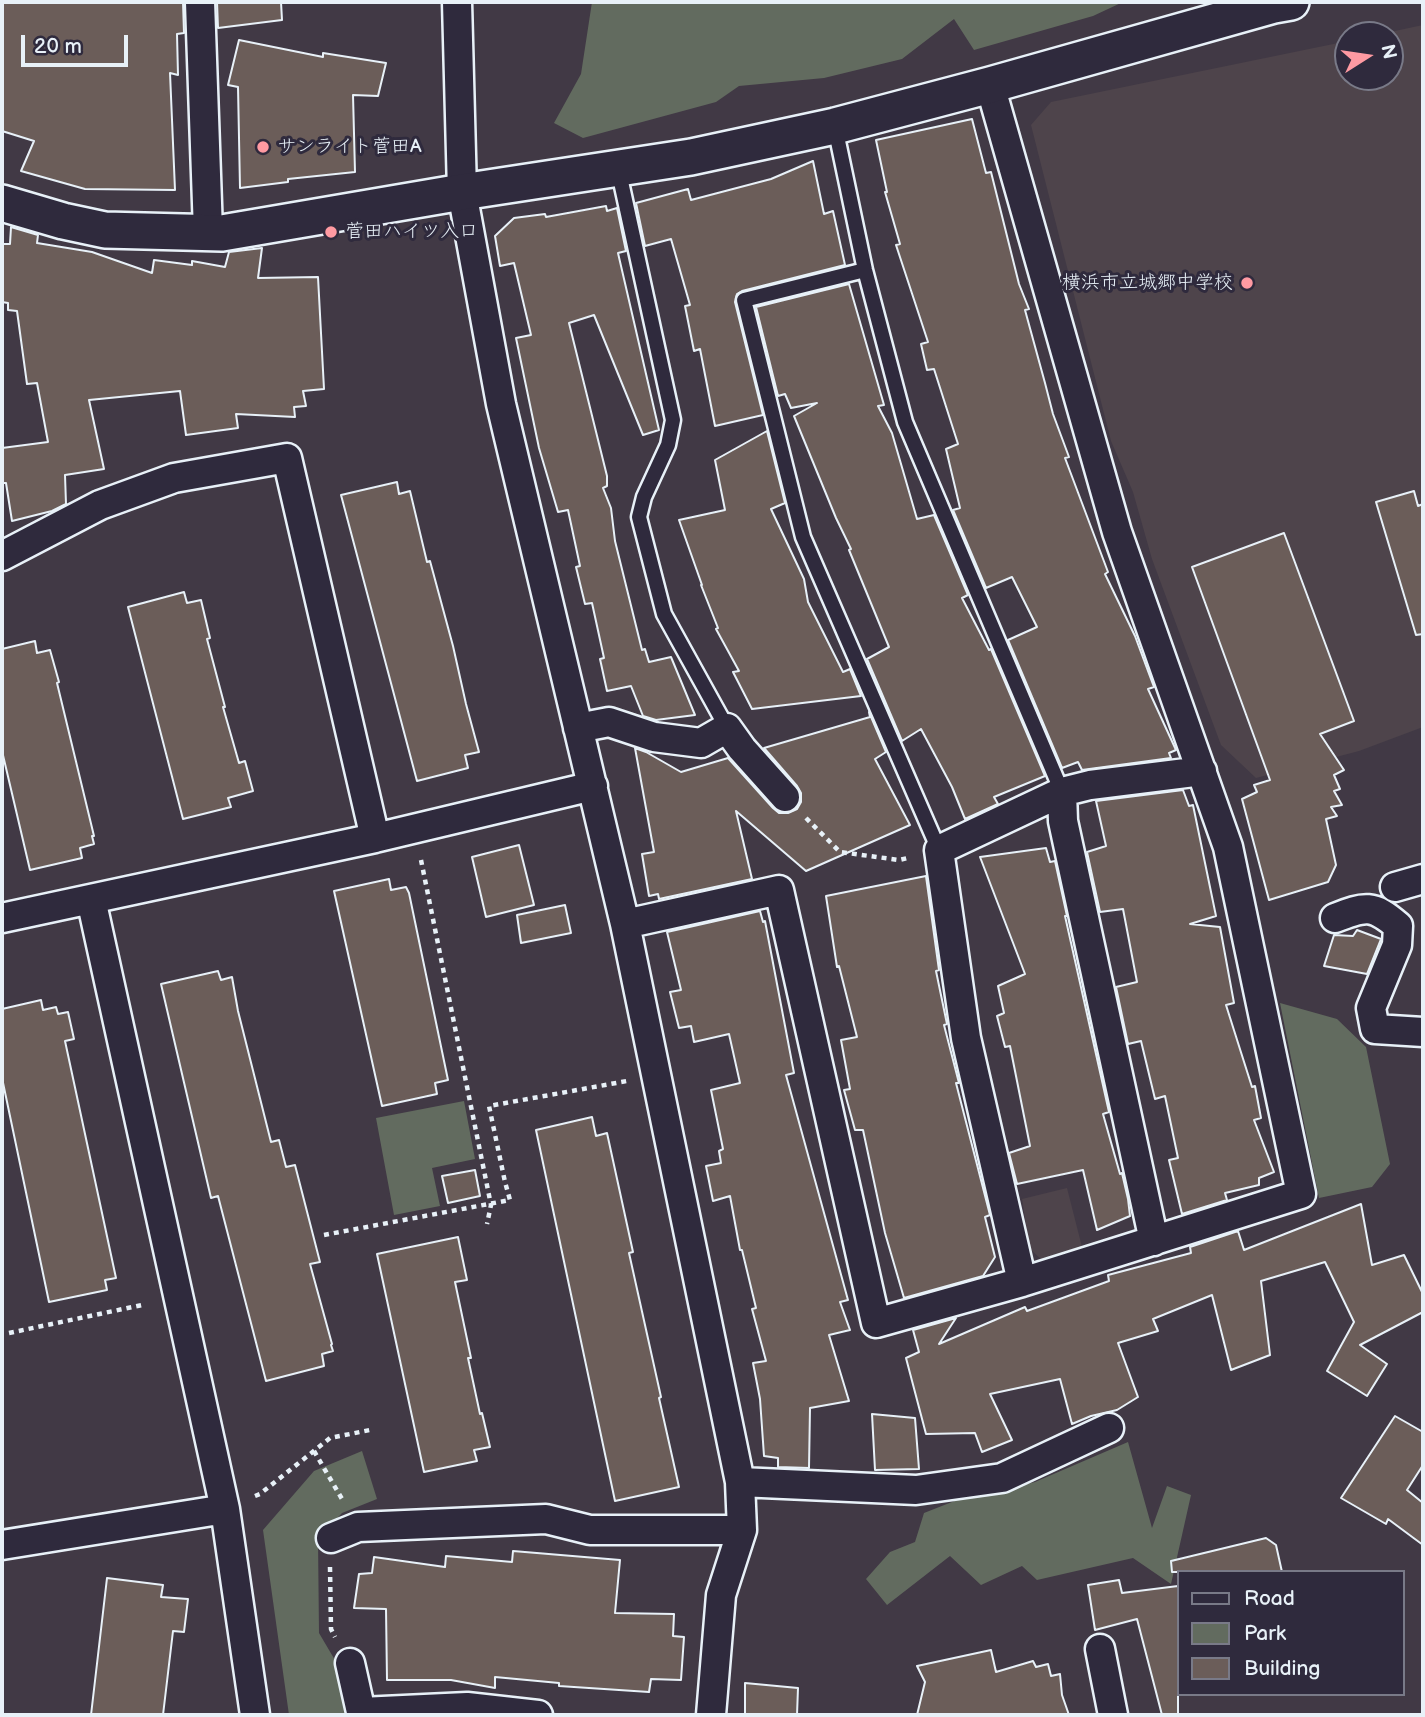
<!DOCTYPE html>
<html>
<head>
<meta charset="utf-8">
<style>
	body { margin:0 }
	#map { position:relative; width:1425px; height:1717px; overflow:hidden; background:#413945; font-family:"Balsamiq Sans",sans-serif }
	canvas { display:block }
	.frame { position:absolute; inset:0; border:4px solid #e8f1f8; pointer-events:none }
	.legend { position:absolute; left:1177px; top:1570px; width:228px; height:126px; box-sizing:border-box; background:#2f2a3d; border:2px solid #797a88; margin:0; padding:9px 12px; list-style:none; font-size:21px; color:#e8f1f8 }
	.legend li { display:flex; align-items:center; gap:14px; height:35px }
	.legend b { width:35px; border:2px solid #797a88 }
	.north { position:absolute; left:1334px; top:21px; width:70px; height:70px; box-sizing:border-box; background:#2f2a3d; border:2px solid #797a88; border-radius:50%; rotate:78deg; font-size:19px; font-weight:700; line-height:28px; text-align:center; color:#e8f1f8 }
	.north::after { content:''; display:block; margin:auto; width:24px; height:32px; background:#ff9aa2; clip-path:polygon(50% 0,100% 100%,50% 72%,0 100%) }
	.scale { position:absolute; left:21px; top:35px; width:107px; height:32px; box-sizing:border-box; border:4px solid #e8f1f8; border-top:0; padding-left:9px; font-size:21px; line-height:24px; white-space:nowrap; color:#e8f1f8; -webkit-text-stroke:5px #2f2a3d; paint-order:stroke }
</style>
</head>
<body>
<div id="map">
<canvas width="1425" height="1717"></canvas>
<div class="frame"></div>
<ul class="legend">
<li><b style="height:9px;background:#2f2a3d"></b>Road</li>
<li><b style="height:19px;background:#626b5f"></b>Park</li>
<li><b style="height:19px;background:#6b5d59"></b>Building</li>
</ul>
<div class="north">N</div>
<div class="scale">20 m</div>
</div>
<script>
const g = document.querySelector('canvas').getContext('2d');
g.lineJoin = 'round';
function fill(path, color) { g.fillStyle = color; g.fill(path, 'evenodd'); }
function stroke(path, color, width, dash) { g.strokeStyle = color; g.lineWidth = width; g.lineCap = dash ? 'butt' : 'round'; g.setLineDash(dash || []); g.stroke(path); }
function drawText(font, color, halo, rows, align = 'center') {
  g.font = font + ' "Balsamiq Sans","Klee One",sans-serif'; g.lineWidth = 6; g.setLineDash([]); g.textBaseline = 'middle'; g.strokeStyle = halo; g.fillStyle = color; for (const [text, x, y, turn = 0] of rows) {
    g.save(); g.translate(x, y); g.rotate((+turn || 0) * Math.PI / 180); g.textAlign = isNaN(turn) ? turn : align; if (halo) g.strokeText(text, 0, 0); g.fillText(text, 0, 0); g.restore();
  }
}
fill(new Path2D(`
	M1423 25V727L1359 751 1256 778 1221 745 1152 559 1133 492 1111 441 1031 125 1051 102 1348 41V77H1390V35H1376Z
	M1067 1188 1082 1247 1042 1260 1030 1249 1022 1199Z`), '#4e444b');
fill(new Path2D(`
	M592 2H1123L1093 16 974 50 954 19 902 59 824 78 739 86 716 102 583 138 554 123 581 74Z
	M1280 1003 1337 1019 1366 1047 1390 1164 1372 1187 1319 1198Z
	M464 1101 475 1159 432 1168 440 1206 394 1215 376 1118Z
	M1128 1442 1152 1528 1167 1486 1191 1495 1171 1584 1133 1558 1037 1580 1022 1566 981 1585 950 1556 887 1605 866 1579 890 1552 915 1542 924 1513 957 1500 1035 1482Z
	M362 1451 377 1499 342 1513 318 1539 319 1633 342 1672 350 1715H289L263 1530 314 1471Z`), '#626b5f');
const building = new Path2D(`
	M2 2H183L184 33 177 34 178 75 170 73 175 190 85 189 21 171 34 141 2 131Z
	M217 2H281L282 20 218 28Z
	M239 40 323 57V53L386 63 378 96 353 95 355 172 288 179V182L240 188 238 87 228 85Z
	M972 119 986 173 991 172 1019 284 1029 309 1025 310 1045 383 1053 414 1069 457 1065 458 1108 572 1105 574 1135 636 1148 671 1154 687 1148 689 1176 750 1169 753 1171 758 1082 770 1078 762 1062 768 1008 640 1037 627 1012 577 986 588 953 510 960 508 946 449 958 444 934 369 927 370 921 344 928 342 896 245 900 244 885 192H887L876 140Z
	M813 161 824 214 833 211 845 265 742 291 737 294 735 302 763 415 715 426 700 349 694 351 685 306 690 305 671 239 645 246 636 203 688 189 691 200 771 179Z
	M606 206 607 211 617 208 626 251 618 253 659 430 643 435 594 315 569 323 607 476V486L603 488 611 508 615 541 642 650 645 649 649 662 671 657 695 715 656 720 643 716 631 686 607 691 600 659 604 658 592 603 585 604 576 567 580 566 568 510 558 512 539 448 516 338 531 335 514 263 500 266 495 236 514 218 545 214 546 217Z
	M11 227 38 235 37 243 92 252 152 273 154 260 192 265V261L225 267 229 252 262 248 258 278 318 277 324 389 303 391 306 406 294 407 295 417 236 414 238 428 186 435 180 391 89 400 104 469 65 475 66 504 52 511 12 521 6 483H2V448L48 442 37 383 27 384 17 311 8 310V303L2 302V244H10Z
	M849 284 884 405 878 406 892 433 917 519 934 515 968 595 962 598 989 650 991 649 1045 776 994 797 998 804 965 819 952 787 921 729 902 741 867 659 889 647 849 550 851 549 836 518 794 416 817 403 791 408 785 394 778 396 756 307Z
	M767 431 785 503 771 509 804 579 808 602 843 672 850 669 861 696 752 709 733 672 739 671 716 629 718 628 701 585H702L679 520 725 510 715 460Z
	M397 482 399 494 410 491 427 562 430 561 453 646 466 704 479 752 465 755 468 768 417 781 341 495Z
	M1414 491 1418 506 1423 504V634L1416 635 1376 502Z
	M1284 533 1354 721 1320 734 1344 770 1334 775 1340 789 1334 791 1342 805 1331 807 1337 816 1326 819 1336 865 1328 882 1269 900 1242 799 1257 792 1254 785 1270 780 1192 567Z
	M184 592 187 603 201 600 210 638 207 639 225 707H223L239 763 245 761 253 791 228 798 231 807 183 819 128 607Z
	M35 641 37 653 50 650 59 682 57 683 94 836H92L94 844 80 848 82 858 30 870 2 751V649Z
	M869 712 886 752 875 759 910 825 806 871 736 811 752 879 659 899 658 894 649 896 642 854 654 852 635 748 646 752 681 772 728 758 773 808 779 813H788L797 809 801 802V793L797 786 764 748 870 717Z
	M1183 790 1189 806 1193 805 1216 916 1190 924 1220 927 1234 1003 1226 1005 1252 1087 1255 1086 1261 1118 1254 1120 1274 1172 1259 1178V1185L1225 1193 1227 1200 1182 1214 1169 1160 1178 1158 1165 1096 1155 1099 1141 1041 1128 1044 1116 987 1137 982 1123 909 1100 912 1087 852 1106 846 1096 801Z
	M519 845 534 905 486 917 472 857Z
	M1046 848 1050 862 1055 861 1067 916H1065L1109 1112 1103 1114 1120 1174 1122 1173 1128 1199 1130 1216 1097 1230 1083 1170 1017 1184 1009 1153 1030 1146 1010 1046 1005 1047 997 1016 1004 1013 998 986 1025 974 980 857Z
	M926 876 939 970 936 971 947 1024 944 1025 959 1083H956L990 1215 985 1217 995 1257 983 1276 904 1298 885 1233 863 1130H855L844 1090 850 1089 841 1040 857 1037 839 966 837 967 826 896Z
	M389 879 391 890 406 887 409 893 448 1080 435 1083 437 1094 382 1106 334 891Z
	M565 905 571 933 521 943 517 915Z
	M760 911 763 922 765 921 794 1073 786 1075 848 1300 840 1302 850 1330 829 1335 849 1401 810 1408 809 1468 778 1467V1458L764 1456 760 1399 753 1363 766 1361 752 1309 756 1308 742 1250H740L730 1196 713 1201 706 1166 721 1163 719 1151 723 1149 711 1090 740 1083 729 1034 694 1042 691 1026 679 1028 670 992 681 990 667 932Z
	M1357 930 1381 939 1367 974 1324 966 1334 935 1353 936Z
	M218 971 221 980 232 977 238 1011 271 1142 279 1140 286 1167 295 1165 320 1262 310 1264 332 1344 331 1345 333 1351 322 1354 324 1366 266 1381 218 1196 211 1198 161 984Z
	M41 1000 43 1010 56 1007 58 1014 68 1012 74 1039 65 1041 116 1278 105 1280 107 1290 49 1302 2 1078V1009Z
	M592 1117 596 1136 607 1133 633 1252 629 1253 661 1397 659 1398 679 1487 615 1501 536 1130Z
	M475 1170 480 1196 448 1203 442 1176Z
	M1361 1204 1372 1265 1404 1255 1423 1294V1312L1360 1345 1387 1364 1367 1396 1327 1371 1354 1322 1325 1262 1261 1281 1270 1355 1231 1370 1212 1295 1153 1319 1158 1331 1118 1343 1138 1397 1117 1410 1091 1416 1072 1424 1060 1379 990 1394 1012 1440 982 1452 975 1433 926 1434 906 1358 919 1352 913 1330 956 1318 939 1344 1025 1307 1027 1311 1109 1281 1108 1275 1191 1253 1190 1247 1238 1231 1244 1250Z
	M458 1237 467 1280 455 1282 471 1358H468L480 1414 482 1413 490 1447 474 1450 477 1461 424 1472 377 1254Z
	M872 1414 915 1418 919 1469 875 1470Z
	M1395 1416 1423 1432V1465L1407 1490 1423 1503V1545L1388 1519 1386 1524 1341 1498Z
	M1266 1538 1276 1545 1282 1572H1172L1171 1561Z
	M513 1551 620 1560 615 1613 674 1614 673 1636 684 1637 681 1680 651 1679 649 1692 559 1686V1683L495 1677V1688L451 1680H387L386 1609 354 1608 359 1574 372 1573 374 1557 445 1567 446 1556 512 1562Z
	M107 1578 163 1585 161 1597 188 1599 184 1632 173 1631 163 1715H91Z
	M1119 1580 1122 1593 1178 1586V1715H1162L1137 1619 1095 1630 1088 1585Z
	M991 1650 996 1672 1033 1661 1036 1667 1048 1664 1051 1676 1060 1674 1062 1695 1069 1715H917L925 1682 917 1666Z
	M745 1683 798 1688 797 1715H745Z`);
fill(building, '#6b5d59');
stroke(building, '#e8f1f8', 2);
const service = new Path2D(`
	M835 127 865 270 905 422 1062 792
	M618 168 673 420 668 445 644 497 639 517 664 614 727 728
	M865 270 744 300 803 537 939 850`);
const minor = new Path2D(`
	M200 2 208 232
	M457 2 462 192 501 404 625 924 740 1482 742 1530 721 1595 711 1715
	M2 556 100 505 174 478 287 458 375 838
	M578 728 609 722 654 737 701 743 727 728 742 749 785 797
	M1062 792 1063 821 1154 1241
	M1395 887 1423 879
	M91 899 225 1509 255 1715
	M2 918 375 838 593 786
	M1335 918C1365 906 1373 904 1398 926L1397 945 1371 1008 1375 1029 1423 1032
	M625 924 779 890 876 1323 1022 1282 1301 1194 1228 847 1117 532 990 85
	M1022 1282 966 1038 939 850 1062 792 1090 785 1202 771
	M740 1482 916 1490 1002 1478 1109 1428
	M331 1538 358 1527 546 1519 590 1530H742
	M2 1545 225 1509
	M1100 1649 1113 1715
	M350 1663 361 1712 467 1707 538 1715`);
const tertiary = new Path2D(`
	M2 203 63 221 105 230 222 233 462 192 691 157 835 126 990 85 1274 5 1291 2`);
stroke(service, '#e8f1f8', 19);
stroke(minor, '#e8f1f8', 33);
stroke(tertiary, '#e8f1f8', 40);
stroke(new Path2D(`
	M806 818 840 852 899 860 908 858
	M421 860 491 1205 487 1224
	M324 1235 510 1200 505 1182 489 1106 627 1081
	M9 1333 142 1305
	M314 1451 342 1499
	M255 1496 260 1494 330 1438 370 1430
	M330 1567 331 1629 335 1637`), '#e8f1f8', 4.5, [5, 5]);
stroke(service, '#2f2a3d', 14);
stroke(minor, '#2f2a3d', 28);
stroke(tertiary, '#2f2a3d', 35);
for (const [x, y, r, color] of [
	[263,147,7,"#ff9aa2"],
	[331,232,7,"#ff9aa2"],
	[1247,283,7,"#ff9aa2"]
]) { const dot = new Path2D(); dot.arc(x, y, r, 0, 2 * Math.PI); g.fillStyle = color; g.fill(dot); stroke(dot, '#2f2a3d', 2.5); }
drawText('19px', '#e8f1f8', '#2f2a3d', [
	["サンライト菅田A",277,147],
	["菅田ハイツ入口",345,232],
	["横浜市立城郷中学校",1233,283,"right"]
], 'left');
</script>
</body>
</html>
